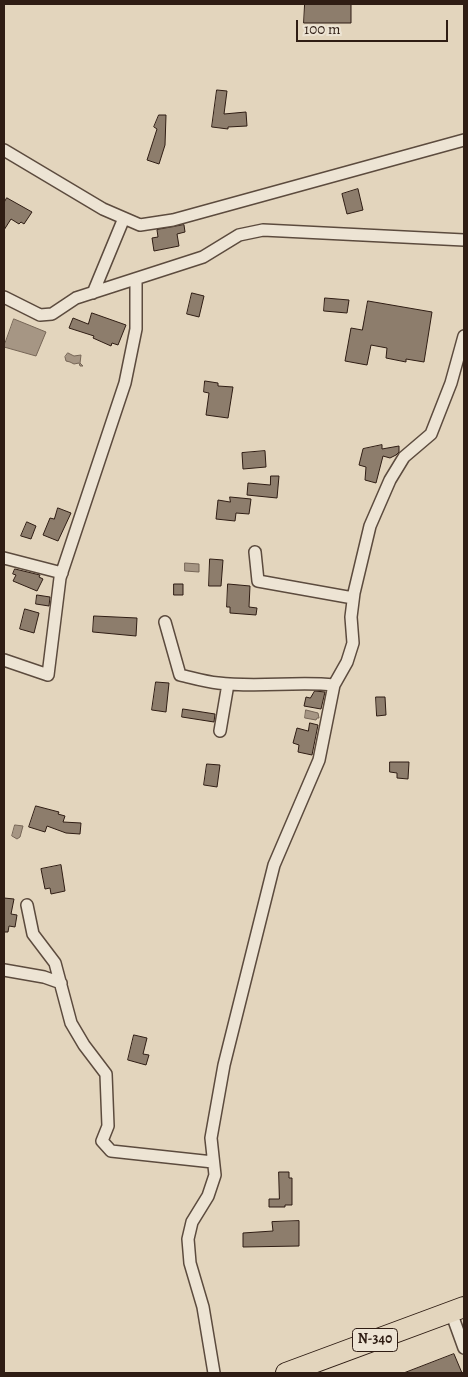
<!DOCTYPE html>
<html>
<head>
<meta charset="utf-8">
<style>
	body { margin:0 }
	#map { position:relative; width:468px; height:1377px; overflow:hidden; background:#e3d5bd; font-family:Alegreya,serif }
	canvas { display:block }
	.frame { position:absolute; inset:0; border:5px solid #2f1d14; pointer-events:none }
	.scale { position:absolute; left:296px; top:20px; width:152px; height:22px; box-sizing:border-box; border:2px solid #2f1d14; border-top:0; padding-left:6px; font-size:15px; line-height:18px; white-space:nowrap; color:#2f1d14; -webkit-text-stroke:4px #ede4d4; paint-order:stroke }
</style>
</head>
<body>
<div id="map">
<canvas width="468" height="1377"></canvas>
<div class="frame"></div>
<div class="scale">100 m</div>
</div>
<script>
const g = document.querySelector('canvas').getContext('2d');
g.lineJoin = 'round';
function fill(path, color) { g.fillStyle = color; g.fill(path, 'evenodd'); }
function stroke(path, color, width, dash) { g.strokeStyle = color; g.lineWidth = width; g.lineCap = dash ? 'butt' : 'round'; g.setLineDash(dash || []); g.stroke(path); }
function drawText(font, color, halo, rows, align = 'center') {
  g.font = font + ' Alegreya,serif'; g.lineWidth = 5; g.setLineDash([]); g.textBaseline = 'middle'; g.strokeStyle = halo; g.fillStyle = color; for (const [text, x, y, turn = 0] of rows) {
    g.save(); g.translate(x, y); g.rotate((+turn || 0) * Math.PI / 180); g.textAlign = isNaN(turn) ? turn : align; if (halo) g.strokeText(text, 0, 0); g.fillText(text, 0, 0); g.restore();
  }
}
const water = new Path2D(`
	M14 319 46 332 36 356 4 347Z
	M68 353 74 356 81 355 80 363 83 366H80L79 363 74 364 70 362 66 361 65 357Z
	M185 563 199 564V572L185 571Z
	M306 710 318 713 319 718H317L316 720 305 718Z
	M15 825 23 826 20 837 17 839 12 836Z`);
fill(water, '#a69684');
stroke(water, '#766657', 1);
const building = new Path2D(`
	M305 4H351V23H304Z
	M217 90 227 91 224 114 246 112 247 126 228 127V129L212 127Z
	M159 115H166L165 145 159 164 147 160 157 129 154 127Z
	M358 189 363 210 347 214 342 194Z
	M7 198 32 212 24 224 21 222 19 224 11 219 4 230V203Z
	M184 225 185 232 177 234 179 246 154 251 152 238 158 237 157 230Z
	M192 293 204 296 199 317 187 314Z
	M325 298 349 300 347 313 324 311Z
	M368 301 432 312 424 362 406 359V362L386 358 387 348 371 345 367 365 345 361 351 328 362 330Z
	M92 313 126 325 118 345 112 343 111 346 93 338 94 336 69 328 73 318 88 324Z
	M205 381 218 383V386L233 387 228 418 206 415 209 393 204 392Z
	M382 445V449L399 446V452L396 455 390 458 383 456 376 483 365 480 366 467 359 465 363 449Z
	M265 451 266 467 243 469 242 453Z
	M271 476H279L277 498 247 495 248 483 270 485Z
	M230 497 251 499 249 514 236 513 235 521 216 519 218 500 230 502Z
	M58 508 71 513 58 541 43 535 50 518 54 519Z
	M27 522 36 526 31 539 21 536Z
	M210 559 223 560 221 586H209Z
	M15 569 40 575 39 577 43 579 37 591 13 581 16 575 13 574Z
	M174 584H183V595H174Z
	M228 584 250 586 249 607 257 608 256 615 230 613V607H227Z
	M37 595 50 597 49 606 36 604Z
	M25 609 39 613 34 633 20 629Z
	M94 616 137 618 136 636 93 632Z
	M156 682 169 683 166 712 152 710Z
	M315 691 325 692 321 709 304 706 306 697 310 698Z
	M376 697H385L386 715 377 716Z
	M183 709 215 714 214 722 182 717Z
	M310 723 318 725 312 755 298 752 299 745 293 743 297 728 308 731Z
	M390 762H409L408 779 397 778V773L390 772Z
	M207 764 220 765 217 787 204 785Z
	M36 806 59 812 58 814 65 816 63 822 81 823 80 834 66 833 47 826 45 832 29 827Z
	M61 865 65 891 51 894 50 888 45 889 41 869Z
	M4 898 14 899 11 914 17 915 15 927 9 926 8 932H4Z
	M134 1035 147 1038 143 1054 149 1055 146 1065 128 1060Z
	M279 1172H289V1178H292V1205H285V1207H269V1199H279Z
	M299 1221V1246L243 1247V1233L273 1231 272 1222Z
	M454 1354 462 1373H404Z`);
fill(building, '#8d7d6c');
stroke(building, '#2f1d14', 1);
const minor = new Path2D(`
	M4 150 103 209 140 225 173 220 464 140
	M93 293 124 218
	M4 297 40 315 52 314 76 298 203 257 239 235 263 230 464 240
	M255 552 258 581 353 598
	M4 558 62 573
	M165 622 180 675C193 678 206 682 218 683 257 688 296 681 334 685
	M4 660 48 675 60 578 125 383 136 329V279
	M220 731 228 684
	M27 905 33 934 55 963 71 1023 84 1045 106 1074 108 1126 102 1141 111 1151 213 1162
	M4 970 44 977 61 983
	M451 1312 464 1348
	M214 1373 203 1307 190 1263 188 1239 192 1222 208 1196 215 1175 211 1138 224 1065 274 865 319 760 334 685 347 662 353 643 351 617 354 593 370 526 390 480 404 457 431 434 451 383 464 336`);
const trunk = new Path2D(`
	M286 1373 464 1307`);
stroke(minor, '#5c4b3e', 14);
stroke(trunk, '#2f1d14', 22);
stroke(minor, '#ede4d4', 11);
stroke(trunk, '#e3d5bd', 20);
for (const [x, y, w] of [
	[375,1340,45]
]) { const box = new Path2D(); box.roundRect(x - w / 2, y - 11.5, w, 23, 4); g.fillStyle = '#ede4d4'; g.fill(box); stroke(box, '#2f1d14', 1); }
drawText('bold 14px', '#2f1d14', null, [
	["N-340",375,1340]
]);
</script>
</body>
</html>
